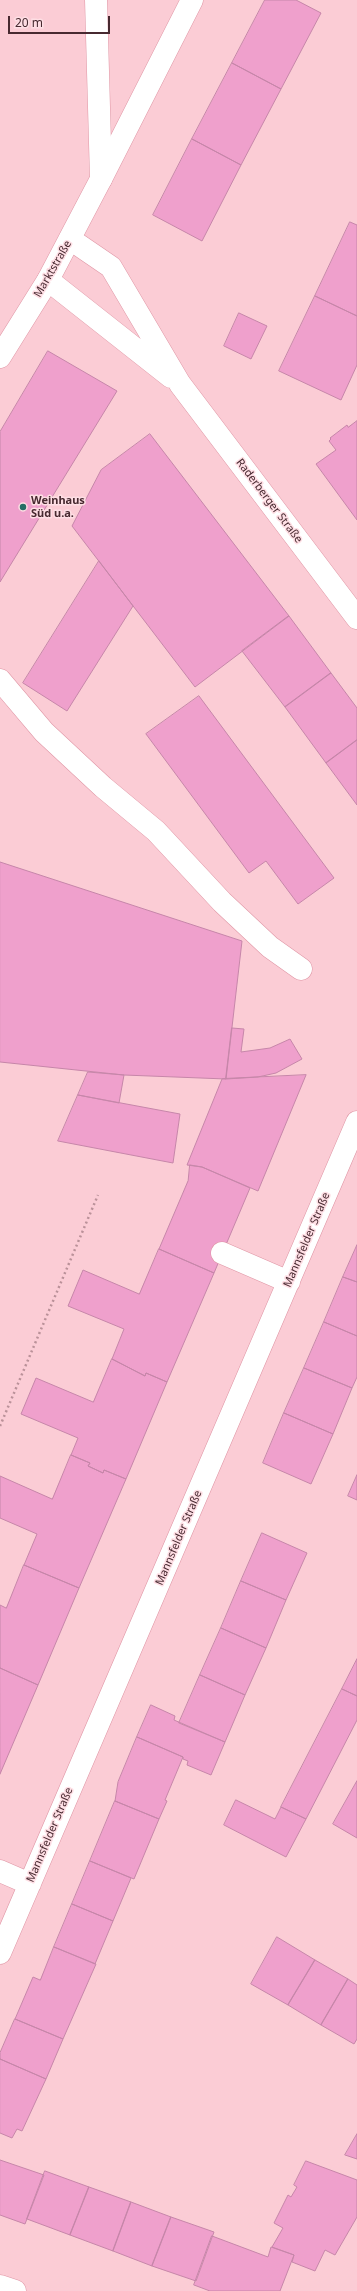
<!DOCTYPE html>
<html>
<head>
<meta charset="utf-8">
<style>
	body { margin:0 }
	#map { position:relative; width:357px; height:2291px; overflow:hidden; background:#fbccd5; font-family:"Noto Sans",sans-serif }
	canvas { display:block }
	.scale { position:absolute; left:8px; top:16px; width:102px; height:18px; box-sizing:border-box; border:2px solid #472930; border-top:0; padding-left:5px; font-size:12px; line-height:14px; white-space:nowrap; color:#472930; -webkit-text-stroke:3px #fedee4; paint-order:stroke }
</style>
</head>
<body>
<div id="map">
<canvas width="357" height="2291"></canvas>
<div class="scale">20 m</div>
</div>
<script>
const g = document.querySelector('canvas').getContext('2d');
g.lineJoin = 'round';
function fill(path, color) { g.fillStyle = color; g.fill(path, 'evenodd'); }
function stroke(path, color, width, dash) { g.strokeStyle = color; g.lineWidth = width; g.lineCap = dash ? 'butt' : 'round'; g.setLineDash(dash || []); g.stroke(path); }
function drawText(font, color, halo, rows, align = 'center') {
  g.font = font + ' "Noto Sans",sans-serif'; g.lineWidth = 3; g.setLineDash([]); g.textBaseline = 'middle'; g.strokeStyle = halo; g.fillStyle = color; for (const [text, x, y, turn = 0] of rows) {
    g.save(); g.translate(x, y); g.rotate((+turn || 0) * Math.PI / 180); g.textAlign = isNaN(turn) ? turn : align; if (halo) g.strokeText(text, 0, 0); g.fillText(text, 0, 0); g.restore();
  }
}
const building = new Path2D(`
	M265 0H296L321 13 281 89 232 63Z
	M232 63 281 89 241 165 192 139Z
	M192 139 241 165 202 241 153 215Z
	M350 222 357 225V316L315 296Z
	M315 296 357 316V365L341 400 279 371Z
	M239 313 267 326 251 359 224 346Z
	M48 351 117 391 0 582V432Z
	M357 421V520L316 464 336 450 329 441 331 439 330 438 347 425 348 427Z
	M150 434 289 616 195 687 72 526 101 470Z
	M99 561 133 606 67 711 23 683Z
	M289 616 331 673 285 707 242 651Z
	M331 673 357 708V740L326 763 285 707Z
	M199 696 334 878 298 904 266 861 249 873 146 734Z
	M357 740V805L326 763Z
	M0 862 242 941 226 1079 124 1075 0 1062Z
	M232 1028 244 1029 241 1052 270 1048 290 1039 302 1059 276 1073 258 1077 226 1079Z
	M88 1072 124 1075 119 1103 78 1095Z
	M306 1075 258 1191 202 1167 187 1165 222 1079Z
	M78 1095 180 1114 173 1163 58 1141Z
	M190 1165 202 1167 250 1188 214 1273 159 1249 188 1181Z
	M357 1245V1282L343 1277Z
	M159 1249 214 1273 167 1382 146 1373 145 1376 112 1359 124 1329 68 1306 83 1270 139 1294Z
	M343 1277 357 1282V1336L324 1322Z
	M324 1322 357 1336V1377L352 1388 304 1368Z
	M112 1359 145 1376 146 1373 167 1382 126 1479 104 1470 103 1473 88 1466 90 1463 71 1455 78 1438 21 1414 36 1378 93 1402Z
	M304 1368 352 1388 333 1434 284 1413Z
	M284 1413 333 1434 311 1484 263 1463Z
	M71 1455 90 1463 88 1466 103 1473 104 1470 126 1479 79 1588 24 1565 37 1534 0 1518V1476L52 1499Z
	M357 1475V1500L348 1496Z
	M262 1533 307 1553 286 1600 241 1581Z
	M24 1565 79 1588 38 1685 0 1668V1605L6 1608Z
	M241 1581 286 1600 266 1648 221 1628Z
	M221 1628 266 1648 245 1695 200 1675Z
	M357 1659V1696L342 1689Z
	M0 1668 38 1685 0 1774Z
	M200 1675 245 1695 225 1742 179 1723Z
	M342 1689 357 1696V1720L306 1819 281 1807Z
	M151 1705 175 1716 174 1720 225 1742 211 1775 187 1765 188 1761 183 1759V1757L137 1737Z
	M137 1737 183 1757 165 1800 167 1801 159 1819 115 1801 118 1782Z
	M357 1781V1838L333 1824Z
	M236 1800 275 1819 281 1807 306 1819 286 1857 224 1825Z
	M115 1801 159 1819 134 1879 90 1861Z
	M90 1861 131 1878 113 1921 72 1904Z
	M72 1904 113 1921 95 1964 54 1947Z
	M277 1937 315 1960 288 2005 251 1984Z
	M54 1947 96 1964 63 2039 15 2019 33 1977 40 1980Z
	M315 1960 348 1979 321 2025 288 2005Z
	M348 1979 357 1985V2039L354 2044 321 2025Z
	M15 2019 63 2039 46 2079 0 2059V2053Z
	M0 2059 46 2079 22 2131 17 2129 12 2138 0 2133Z
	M357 2134V2159L345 2155Z
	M0 2160 44 2175 25 2224 0 2215Z
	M306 2161 357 2180V2217L335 2255 325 2250 315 2271 292 2262 294 2255 272 2247 283 2228 274 2223 288 2195 291 2197 297 2187 294 2185Z
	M45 2171 89 2187 70 2235 27 2219Z
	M89 2187 131 2202 113 2251 70 2235Z
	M131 2202 171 2217 152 2266 113 2251Z
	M171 2217 214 2232 196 2281 152 2266Z
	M212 2236 268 2257 271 2247 294 2255 280 2291H210L194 2285Z`);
fill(building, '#efa0cc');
stroke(building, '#c686a9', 1);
const minor = new Path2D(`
	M101 179 192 0
	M70 239 111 267 180 384 357 618
	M48 280 171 377
	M0 680 44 732 103 787 156 831 222 902 270 947 301 969
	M222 1253 289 1282
	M0 1871 30 1884
	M0 1953 357 1122
	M0 2286 15 2291`);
const major = new Path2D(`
	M0 357 48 280 101 179 96 0`);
stroke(minor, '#df96a5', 23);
stroke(major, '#df96a5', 23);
stroke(new Path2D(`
	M0 1426 98 1195`), '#ba9199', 2.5, [2, 3]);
stroke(minor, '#fff', 22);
stroke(major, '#fff', 22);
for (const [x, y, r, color] of [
	[23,507,4,"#246d65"]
]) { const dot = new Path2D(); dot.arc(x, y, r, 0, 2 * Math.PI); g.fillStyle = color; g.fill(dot); stroke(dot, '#fedee4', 1.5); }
drawText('11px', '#472930', '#fedee4', [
	["Marktstraße",53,269,-60],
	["Raderberger Straße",269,501,53],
	["Mannsfelder Straße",307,1240,-67],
	["Mannsfelder Straße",179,1538,-67],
	["Mannsfelder Straße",50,1835,-67]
]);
drawText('bold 11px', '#472930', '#fedee4', [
	["Weinhaus",31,501],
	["Süd u.a.",31,514]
], 'left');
</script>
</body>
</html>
